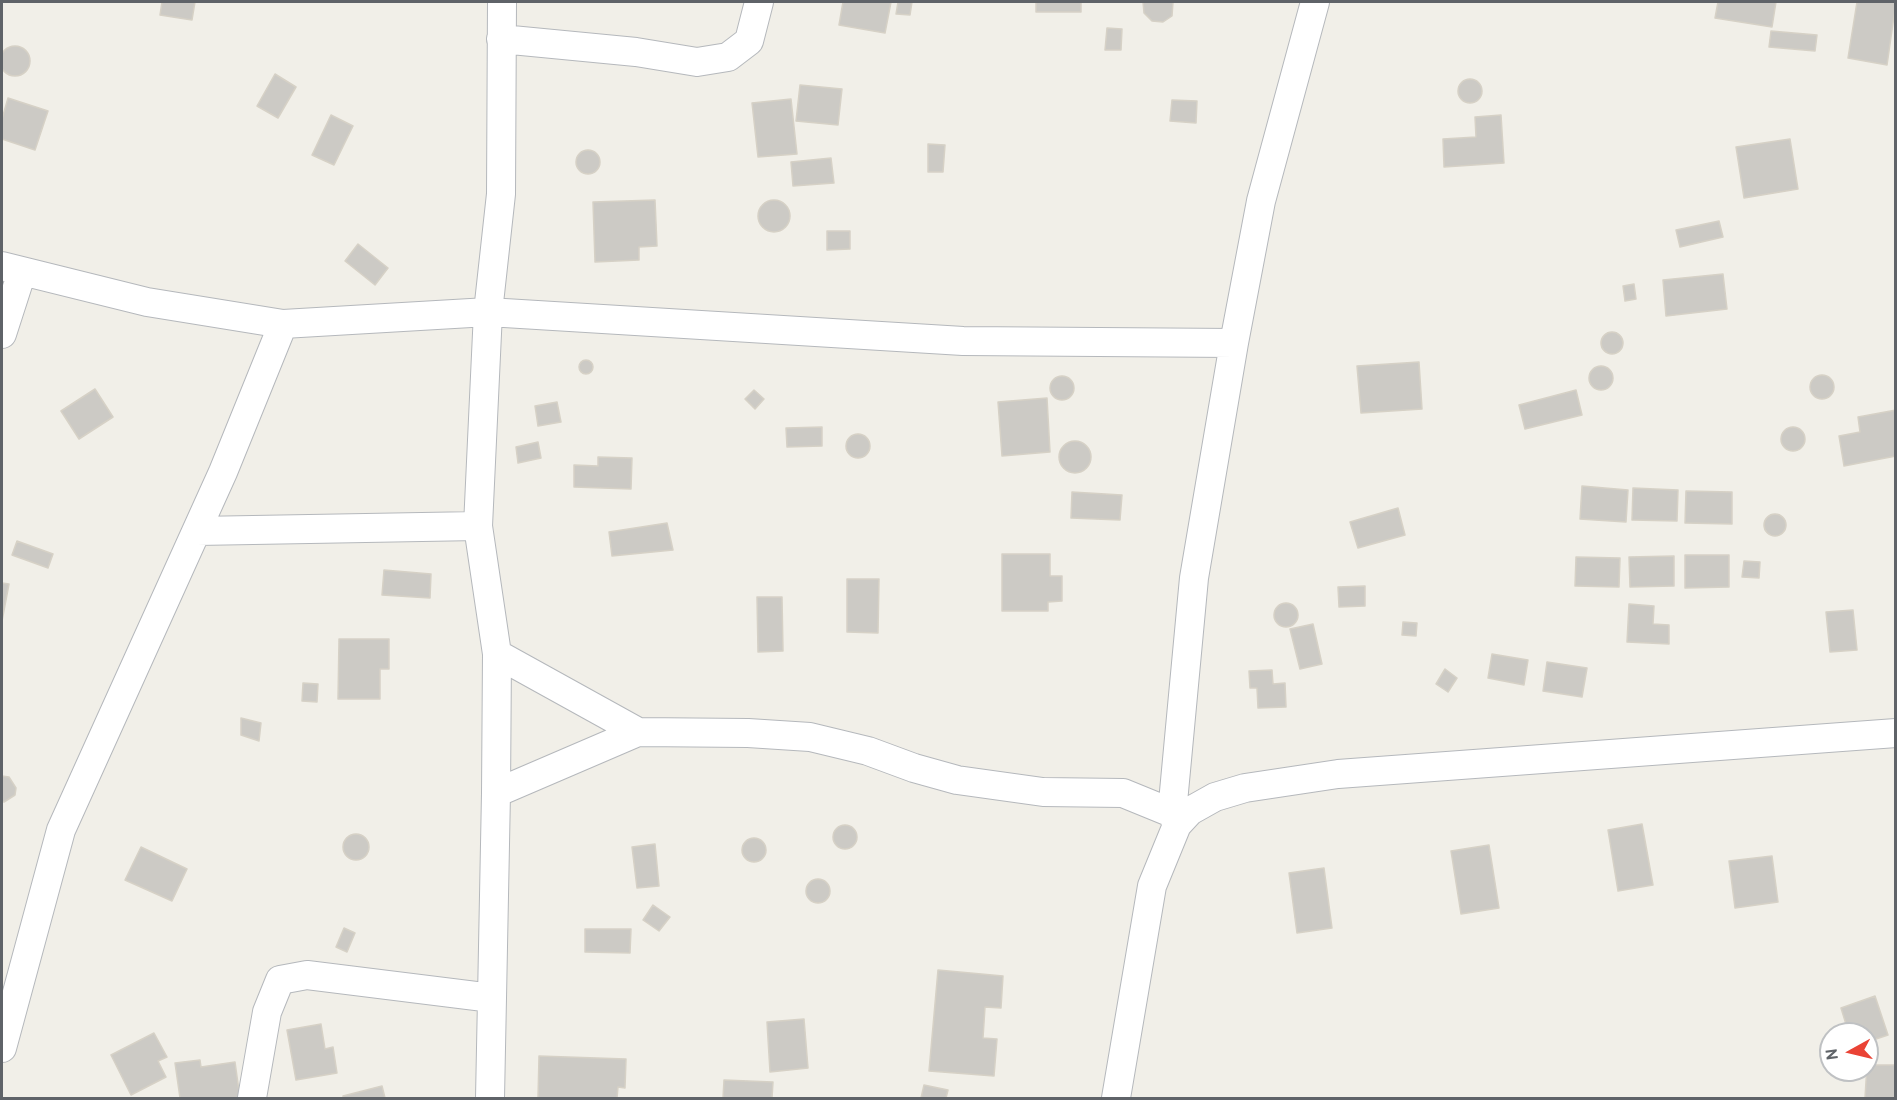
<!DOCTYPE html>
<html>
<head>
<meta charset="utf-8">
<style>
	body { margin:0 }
	#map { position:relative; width:1897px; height:1100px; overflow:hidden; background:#f1efe8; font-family:Overpass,sans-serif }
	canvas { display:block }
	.frame { position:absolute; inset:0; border:3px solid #5f6368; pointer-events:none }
	.north { position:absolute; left:1819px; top:1022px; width:60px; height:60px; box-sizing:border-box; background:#fff; border:2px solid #bfc1c3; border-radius:50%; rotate:262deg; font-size:16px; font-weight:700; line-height:24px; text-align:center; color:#5f6368 }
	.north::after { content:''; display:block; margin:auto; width:21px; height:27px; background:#ea4335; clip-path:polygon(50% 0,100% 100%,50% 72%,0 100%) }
</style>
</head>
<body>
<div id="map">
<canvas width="1897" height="1100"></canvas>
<div class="frame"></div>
<div class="north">N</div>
</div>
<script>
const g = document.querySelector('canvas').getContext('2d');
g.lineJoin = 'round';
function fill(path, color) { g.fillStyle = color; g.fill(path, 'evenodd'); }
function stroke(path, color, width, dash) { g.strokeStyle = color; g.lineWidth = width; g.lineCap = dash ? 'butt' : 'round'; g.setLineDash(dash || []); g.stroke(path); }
const building = new Path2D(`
	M162 2H195L192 20 160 15Z
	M843 2H891L885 33 839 25Z
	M898 2H912L910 15 896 14Z
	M1036 2H1081V12H1036Z
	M1143 2H1173L1172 16 1163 22 1152 21 1144 13Z
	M1718 2H1776L1772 27 1715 18Z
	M1857 2H1896L1887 65 1848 58Z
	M1107 28 1122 29 1121 50H1105Z
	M1771 31 1817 35 1815 51 1769 47Z
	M0 61a15 15 0 1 1 30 0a15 15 0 1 1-30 0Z
	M275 74 296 87 278 118 257 106Z
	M1458 91a12 12 0 1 1 24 0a12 12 0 1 1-24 0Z
	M800 85 842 89 838 125 796 121Z
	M8 98 48 111 35 150 2 139V119Z
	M791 99 797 154 758 157 752 103Z
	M1172 100 1197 101 1196 123 1170 121Z
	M331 115 353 126 334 165 312 155Z
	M1501 115 1504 163 1444 167 1443 139 1476 137 1475 117Z
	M1790 139 1798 189 1744 198 1736 147Z
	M928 144 945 145 943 172H928Z
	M576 162a12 12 0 1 1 24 0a12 12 0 1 1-24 0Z
	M831 158 834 183 793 186 791 162Z
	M655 200 657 246 639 247V260L595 262 593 202Z
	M758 216a16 16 0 1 1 32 0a16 16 0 1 1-32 0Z
	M1719 221 1723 237 1680 247 1676 230Z
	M827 231H850V249L827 250Z
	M358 244 388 268 375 285 345 261Z
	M1723 274 1727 309 1666 316 1663 280Z
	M1634 284 1636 299 1625 301 1623 286Z
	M1601 343a11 11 0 1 1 22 0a11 11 0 1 1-22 0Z
	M579 367a7 7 0 1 1 14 0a7 7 0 1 1-14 0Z
	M1419 362 1422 409 1361 413 1357 366Z
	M1589 378a12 12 0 1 1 24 0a12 12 0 1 1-24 0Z
	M1810 387a12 12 0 1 1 24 0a12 12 0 1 1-24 0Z
	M1050 388a12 12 0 1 1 24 0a12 12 0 1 1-24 0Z
	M95 389 113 417 79 439 61 411Z
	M754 390 764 399 755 409 745 399Z
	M1576 390 1582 415 1525 429 1519 405Z
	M1047 398 1050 452 1002 456 998 402Z
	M557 402 561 422 538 426 535 406Z
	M1896 410V456L1844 466 1839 436 1860 432 1858 417Z
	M822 427V446L787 447 786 428Z
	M1781 439a12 12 0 1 1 24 0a12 12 0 1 1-24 0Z
	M846 446a12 12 0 1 1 24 0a12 12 0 1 1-24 0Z
	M1059 457a16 16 0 1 1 32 0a16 16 0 1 1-32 0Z
	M538 442 541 458 518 463 516 447Z
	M598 457 632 458 631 489 574 487V465L598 466Z
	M1582 486 1628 490 1626 522 1580 519Z
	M1633 488 1678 490 1677 521 1632 520Z
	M1686 491 1732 492V524L1685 523Z
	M1072 492 1122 495 1120 520 1071 518Z
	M1398 508 1405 535 1358 548 1350 522Z
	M1764 525a11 11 0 1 1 22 0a11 11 0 1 1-22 0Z
	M667 523 673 550 612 556 609 532Z
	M17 541 53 554 48 568 12 555Z
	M1002 554H1050V576H1062V601L1048 602V611H1002Z
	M1685 555H1729V587L1685 588Z
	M1674 556V586L1630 587 1629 557Z
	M1576 557 1620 558 1619 587 1575 586Z
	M1744 561 1760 562 1759 578 1742 577Z
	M384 570 431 574 430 598 382 595Z
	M847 579H879L878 633 847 632Z
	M2 583 9 584 2 621Z
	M1365 586V606L1339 607 1338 587Z
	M757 597H782L783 651 758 652Z
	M1274 615a12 12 0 1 1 24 0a12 12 0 1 1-24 0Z
	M1629 604 1654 606 1653 624 1669 625V644L1627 642Z
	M1853 610 1857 650 1830 652 1826 612Z
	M1403 622 1417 623 1416 636 1402 635Z
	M1313 624 1322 664 1300 669 1290 629Z
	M339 639H389V669H380V699H338Z
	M1492 654 1528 660 1524 685 1488 678Z
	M1547 662 1587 668 1582 697 1543 691Z
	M1445 669 1457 678 1448 692 1436 684Z
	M1272 670 1273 684 1285 683 1286 707 1258 708 1257 688H1250L1249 671Z
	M303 683 318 684 317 702 302 701Z
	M241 718 261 723 259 741 241 735Z
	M2 776 9 777 16 788 15 795 4 802 2 801Z
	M1642 824 1653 885 1618 891 1608 830Z
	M833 837a12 12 0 1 1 24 0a12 12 0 1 1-24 0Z
	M343 847a13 13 0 1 1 26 0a13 13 0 1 1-26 0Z
	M742 850a12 12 0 1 1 24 0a12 12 0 1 1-24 0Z
	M655 844 659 886 637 888 632 847Z
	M1489 845 1499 908 1461 914 1451 851Z
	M141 847 187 869 172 901 125 880Z
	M1772 856 1778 902 1735 908 1729 861Z
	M1324 868 1332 928 1297 933 1289 873Z
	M806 891a12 12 0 1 1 24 0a12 12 0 1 1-24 0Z
	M653 905 670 917 659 931 643 920Z
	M344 928 355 933 347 952 336 947Z
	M585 929H631L630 953 585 952Z
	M938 970 1003 976 1001 1008 985 1007 983 1038 997 1039 994 1076 929 1071Z
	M1875 996 1888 1035 1867 1042V1034H1849L1841 1008Z
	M804 1019 808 1068 770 1072 767 1022Z
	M321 1024 325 1049 333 1047 337 1073 296 1080 287 1030Z
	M154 1033 167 1057 158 1061 166 1077 131 1095 111 1055Z
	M539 1056 626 1059 625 1088 618 1087 617 1098H538Z
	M200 1060 201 1067 235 1062 240 1098H180L175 1063Z
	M1867 1065H1896V1098H1865Z
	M724 1080 773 1082 772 1098H723Z
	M924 1085 948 1090 946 1098H921Z
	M382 1086 385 1098H343V1096Z`);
fill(building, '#cccac5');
stroke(building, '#d6d1c6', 1.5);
const minor = new Path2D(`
	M502 2 501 194 488 312 963 341 1234 343
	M501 39 636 52 697 62 728 57 749 41 759 2
	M2 266 147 302 283 324 223 472 61 830 2 1048
	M283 324 488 312 478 526
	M2 334 22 272
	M197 531 478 526 497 654 496 793 638 732 748 733 810 737 868 751 914 768 957 780 1043 792 1123 793 1172 813
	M497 654 638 732
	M1177 825 1172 813 1194 578 1234 343 1261 201 1315 2
	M492 998 496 793
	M252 1098 267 1012 280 980 307 975 492 998 490 1098
	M1116 1098 1152 886 1177 825 1190 811 1215 797 1245 788 1338 774 1896 733`);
stroke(minor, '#b5b8bc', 30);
stroke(minor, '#fff', 28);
</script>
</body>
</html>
